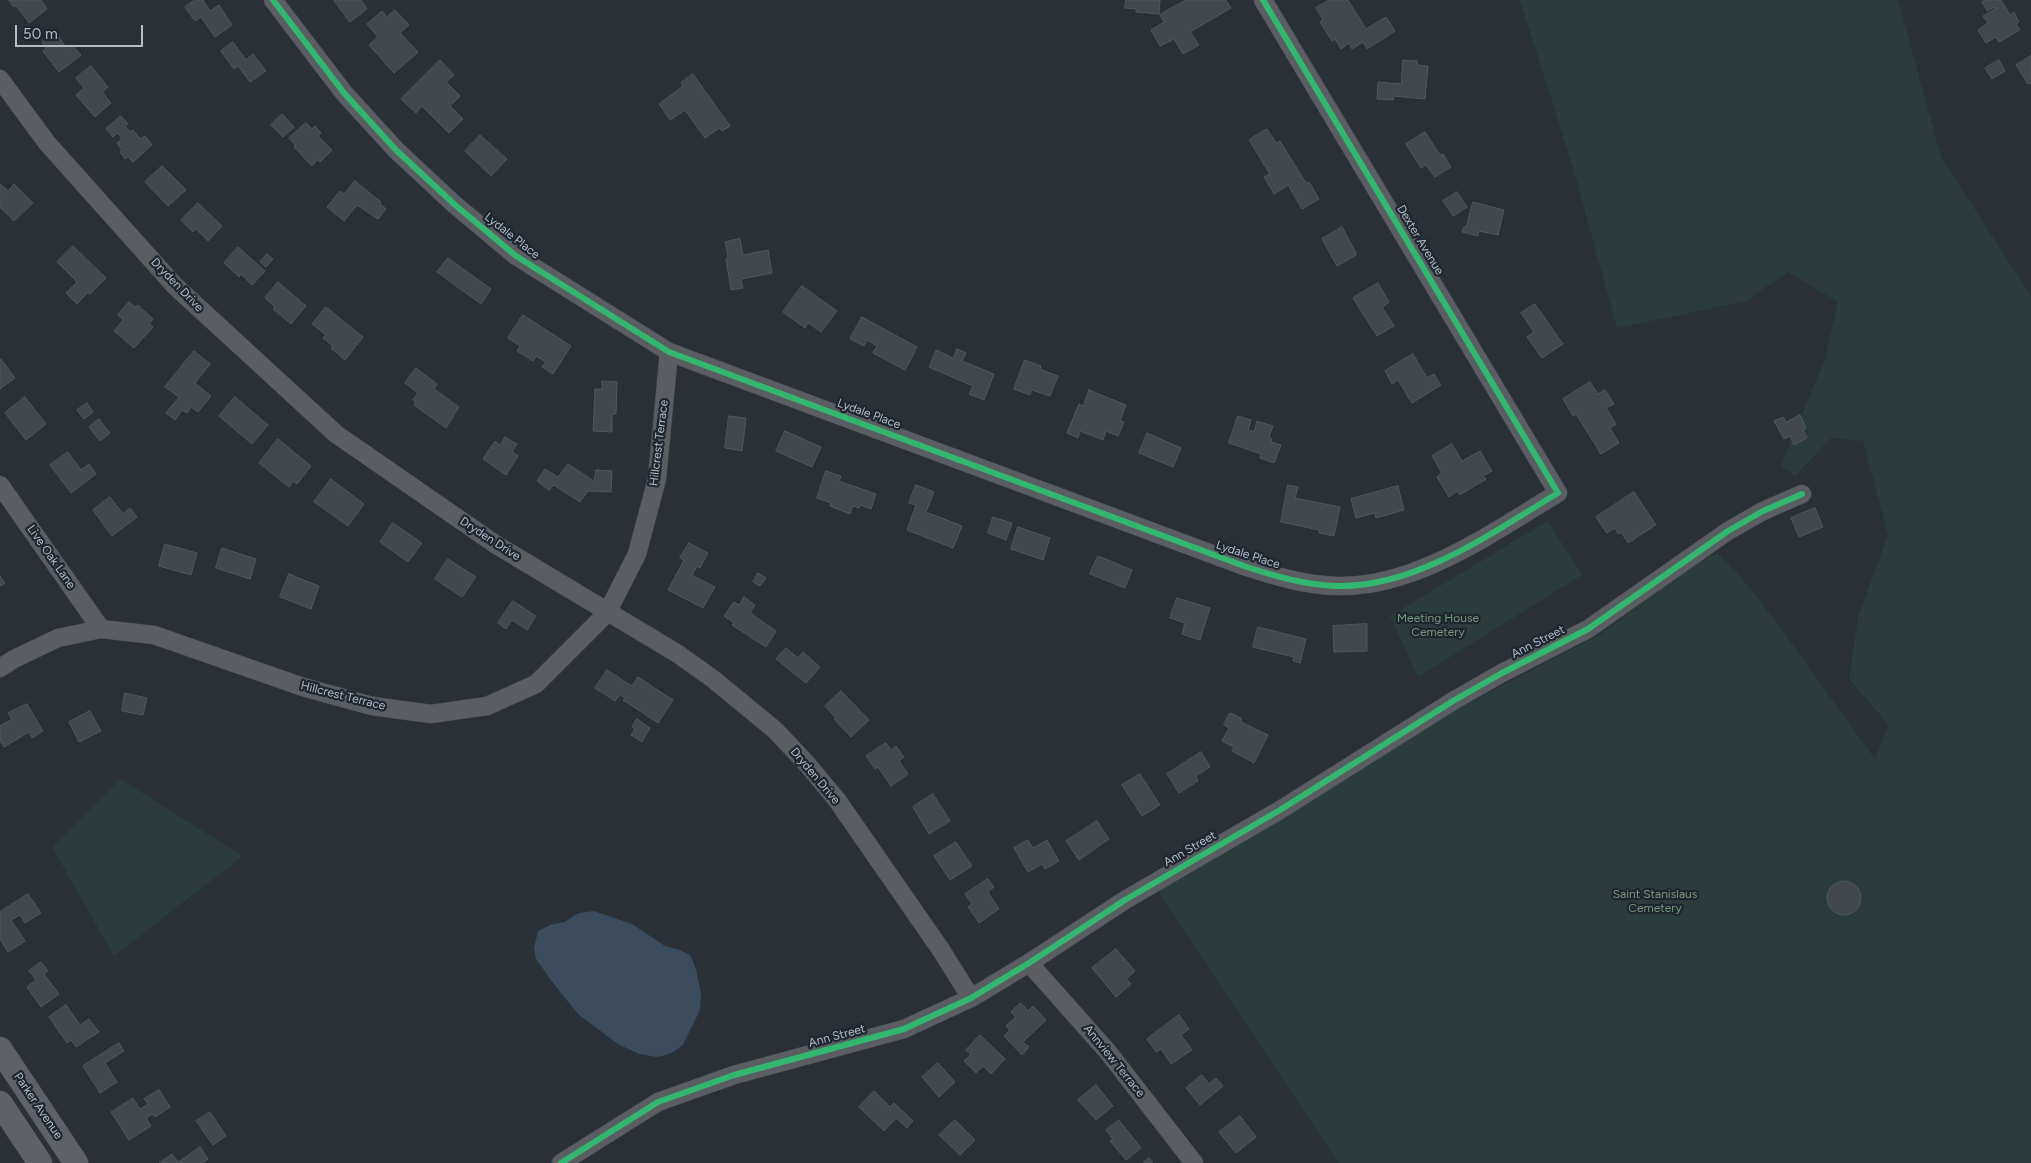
<!DOCTYPE html>
<html>
<head>
<meta charset="utf-8">
<style>
	body { margin:0 }
	#map { position:relative; width:2031px; height:1163px; overflow:hidden; background:#2a3035; font-family:Figtree,sans-serif }
	canvas { display:block }
	.scale { position:absolute; left:15px; top:25px; width:128px; height:22px; box-sizing:border-box; border:2px solid #b4bcc6; border-top:0; padding-left:6px; font-size:15px; line-height:18px; white-space:nowrap; color:#b4bcc6; -webkit-text-stroke:4px #1e262f; paint-order:stroke }
</style>
</head>
<body>
<div id="map">
<canvas width="2031" height="1163"></canvas>
<div class="scale">50 m</div>
</div>
<script>
const g = document.querySelector('canvas').getContext('2d');
g.lineJoin = 'round';
function fill(path, color) { g.fillStyle = color; g.fill(path, 'evenodd'); }
function stroke(path, color, width, dash) { g.strokeStyle = color; g.lineWidth = width; g.lineCap = dash ? 'butt' : 'round'; g.setLineDash(dash || []); g.stroke(path); }
function drawText(font, color, halo, rows, align = 'center') {
  g.font = font + ' Figtree,sans-serif'; g.lineWidth = 4.5; g.setLineDash([]); g.textBaseline = 'middle'; g.strokeStyle = halo; g.fillStyle = color; for (const [text, x, y, turn = 0] of rows) {
    g.save(); g.translate(x, y); g.rotate((+turn || 0) * Math.PI / 180); g.textAlign = isNaN(turn) ? turn : align; if (halo) g.strokeText(text, 0, 0); g.fillText(text, 0, 0); g.restore();
  }
}
fill(new Path2D(`
	M1520 0H1897L1899 3 1941 157 2031 296V1163H1339L1158 891 1437 720 1604 632 1690 567 1717 553 1740 576 1777 623 1875 759 1889 725 1849 679 1858 617 1888 535 1863 441 1831 438 1795 476 1781 466 1825 358 1838 302 1788 272 1746 301 1617 328 1573 168Z
	M1548 521 1582 575 1418 677 1390 616Z
	M120 779 243 856 114 956 52 847Z`), '#2a3c3c');
fill(new Path2D(`
	M594 911 632 924 665 946 680 950 690 955 696 969 701 994 700 1010 683 1045 670 1054 657 1057 639 1054 618 1044 579 1015 556 987 536 959 534 948 538 931 550 925 564 922 579 913Z`), '#3a4c5d');
const building = new Path2D(`
	M9 0H41L47 9 29 23 16 5 14 7Z
	M195 0H203L210 11 219 5 232 25 215 37 201 17 195 21 185 7Z
	M334 0H361L367 9 350 22Z
	M1126 0H1160L1159 14 1136 12V9L1125 8Z
	M1186 0H1226L1231 8 1190 32 1199 45 1183 54 1174 39 1160 46 1151 30 1164 22 1160 15Z
	M1329 0H1348L1366 29 1386 17 1395 31 1367 49 1363 42 1352 49 1349 43 1341 49 1335 39 1332 41 1320 22 1323 20 1316 8Z
	M1986 0H2001L2010 15 2014 12 2019 22 2016 24 2020 30 1999 42 1996 37 1986 43 1978 30 1988 23 1983 16 1995 9 1994 7 1987 11 1982 2Z
	M395 10 409 25 400 33 418 52 394 73 369 45 378 37 367 24 382 11 387 17Z
	M55 31 67 49 72 45 81 55 59 72 43 51 46 48 42 42Z
	M233 42 246 60 253 54 266 71 250 82 238 66 234 69 221 51Z
	M2031 56V83L2028 84 2016 65Z
	M440 60 454 75 446 82 460 96 450 106 463 119 449 133 422 106 416 113 401 99Z
	M1403 60 1417 61V65L1428 66 1425 99 1394 96 1393 100 1377 99 1378 82 1401 84Z
	M1999 60 2005 71 1992 79 1985 68Z
	M91 66 108 87 102 92 111 103 95 117 76 95 84 88 76 78Z
	M693 74 730 126 722 131 720 128 705 138 685 110 670 120 659 104 683 86 681 83Z
	M282 114 294 127 283 137 271 125Z
	M121 116 128 124 125 126 130 132 133 130 140 139 145 136 152 145 133 162 128 157 125 159 120 152 122 150 117 143 122 139 118 133 113 137 106 129Z
	M306 123 312 129 315 126 321 133 318 136 332 150 320 162 318 159 312 166 294 147 296 146 289 138Z
	M1267 129 1276 143 1280 141 1306 183 1309 182 1319 199 1302 209 1288 185 1274 194 1264 177 1270 174 1249 140Z
	M1425 132 1440 155 1443 154 1451 167 1435 177 1426 165 1421 168 1406 144Z
	M480 135 507 159 491 176 465 151Z
	M162 166 186 190 168 206 145 182Z
	M355 181 381 202 380 204 386 209 378 219 357 205 344 221 327 207 340 191 344 194Z
	M0 184 8 191 14 184 33 203 14 221 0 207Z
	M1457 192 1467 207 1453 216 1443 201Z
	M1473 202 1504 210 1498 235 1479 231 1478 236 1462 232 1464 227H1466Z
	M198 203 222 226 208 241 196 229 193 232 181 220Z
	M1342 227 1356 253V255L1337 266 1322 239Z
	M740 239 743 255 768 250 772 273 741 279 743 288 731 290 726 259 728 256 725 242Z
	M73 246 106 278 90 294 88 292 77 304 66 293 77 282 57 262Z
	M238 247 265 271 252 285 241 274 239 277 224 263Z
	M267 254 273 259 266 267 260 262Z
	M448 258 491 289 481 304 437 272Z
	M278 282 306 306 291 324 273 309 275 307 265 298Z
	M1378 283 1389 302 1382 307 1394 326 1377 336 1353 298Z
	M802 286 837 311 821 332 808 323 805 328 783 312Z
	M129 302 135 307 138 305 153 319 149 324 153 327 134 348 114 331 123 320 118 315Z
	M1535 304 1563 344 1542 358 1527 337 1534 332 1521 313Z
	M326 307 363 337 345 360 331 348 333 346 323 338 326 335 312 324Z
	M523 315 571 346 553 374 542 367 546 362 536 356 533 361 517 351 520 346 508 338Z
	M862 317 917 347 905 370 873 353 877 346 867 340 864 346 850 339Z
	M957 349 966 353 962 361 994 374 984 400 969 394 973 386 929 367 936 350 953 358Z
	M194 351 210 364 195 383 211 396 198 412 191 407 187 413 182 410 175 420 166 413 179 397 165 387Z
	M1413 354 1427 378 1434 374 1441 385 1412 403 1398 380 1392 384 1385 371Z
	M1 359 15 378 0 389V360Z
	M1025 360 1041 366 1040 369 1058 376 1050 396 1032 390 1030 395 1014 389Z
	M416 368 437 384 434 389 459 407 446 428 414 405 416 402 413 400 418 393 405 383Z
	M602 381 617 382 616 414H612V432L593 431 595 389H602Z
	M1590 382 1598 394 1605 390 1614 404 1606 408 1616 424 1610 428 1619 443 1601 454 1576 414 1573 416 1563 399Z
	M1089 390 1126 405 1120 421 1124 422 1118 436 1106 431 1103 440 1080 431 1078 438 1067 433 1079 404 1083 406Z
	M25 397 46 424 26 440 5 413Z
	M235 397 268 425 252 444 219 416Z
	M87 403 93 412 84 419 77 410Z
	M1800 415 1806 428 1803 429 1807 438 1794 445 1790 436 1784 439 1774 421 1783 417 1786 422Z
	M729 416 746 418 742 451 725 448Z
	M1238 416 1251 420 1248 430 1254 432 1257 421 1273 426 1269 437 1272 439 1271 442 1281 445 1274 463 1260 458 1261 454 1229 443Z
	M99 419 110 433 100 441 89 427Z
	M785 431 821 447 812 467 776 451Z
	M1147 433 1181 448 1173 467 1139 453Z
	M505 437 517 444 512 452 518 456 506 475 483 459 495 441 500 445Z
	M278 439 311 466 297 484 293 481 289 487 259 463Z
	M1452 444 1462 461 1480 451 1492 471 1483 476 1486 479 1460 495 1457 491 1449 497 1437 477 1442 473 1432 456Z
	M68 452 81 470 89 464 96 474 71 493 50 465Z
	M568 464 594 481 596 470 612 471 611 492 588 491 580 502 554 485 549 490 537 481 545 469 558 477Z
	M826 471 841 476 839 481 876 494 871 509 860 505 859 508 853 506 850 514 830 506 831 503 817 498Z
	M331 479 364 504 348 526 314 502Z
	M916 485 934 492 926 512 962 526 953 548 907 530 916 505 909 503Z
	M1288 485 1298 487 1295 498 1340 507 1334 536 1319 533V530L1281 522Z
	M1398 486 1404 510 1376 518 1375 513 1356 518 1351 499Z
	M1634 492 1656 525 1628 543 1621 532 1618 534 1615 528 1607 533 1606 532 1596 517Z
	M110 497 123 514 130 508 137 517 112 536 93 510Z
	M1815 508 1823 527 1799 537 1791 518Z
	M993 517 1012 523 1006 540 988 533Z
	M393 523 422 543 408 562 380 542Z
	M1018 527 1050 538 1043 560 1011 549Z
	M689 543 708 553 700 568 697 566 692 575 715 587 703 608 668 590 684 560 680 558Z
	M165 544 197 553 191 575 159 566Z
	M222 548 256 559 250 579 216 568Z
	M1098 556 1132 570 1125 588 1090 574Z
	M448 559 476 577 462 597 435 579Z
	M758 573 766 578 760 586 753 582Z
	M289 574 319 586 311 609 280 597Z
	M0 576 5 583 0 586Z
	M744 597 755 605 750 613 776 631 766 647 732 625 734 623 724 616 734 602 739 605Z
	M1177 598 1210 608 1200 640 1182 634 1185 623 1170 618Z
	M513 601 536 616 527 630 512 620 506 629 498 623Z
	M1367 624V651L1334 652 1333 626Z
	M1258 627 1306 639 1300 663 1293 661 1294 657 1253 647Z
	M786 648 798 658 803 652 820 667 806 683 776 659Z
	M607 670 632 686 638 677 673 700 658 723 623 700 625 698 620 694 615 701 595 688Z
	M841 691 869 720 851 737 834 719 836 718 825 706Z
	M125 693 147 698 143 715 122 711Z
	M27 704 43 731 32 738 29 732 4 747 0 741V726L12 719 8 713Z
	M90 711 101 731 79 742 69 722Z
	M1230 713 1241 718V722L1268 735 1254 763 1232 751 1234 747 1222 741 1229 728 1224 725Z
	M637 719 650 728 642 742 631 735 635 729 632 727Z
	M886 743 891 750 896 746 904 757 899 761 908 774 891 786 878 767 875 769 866 756Z
	M1201 752 1210 767 1196 776 1198 781 1179 793 1167 774Z
	M1140 774 1160 805 1142 816 1122 785Z
	M933 794 950 821 929 834 913 807Z
	M1097 821 1109 839 1079 860 1066 841Z
	M1028 840 1033 848 1047 840 1059 861 1045 869 1042 864 1028 872 1014 848Z
	M956 842 972 866 950 880 934 856Z
	M988 879 994 887 988 892 999 909 979 923 968 907 972 904 965 894Z
	M1827 898a17 17 0 1 1 34 0a17 17 0 1 1-34 0Z
	M28 894 41 913 25 923 20 915 11 920 25 941 8 952 0 939V912Z
	M1116 949 1135 971 1126 979 1131 984 1116 997 1092 968Z
	M41 962 48 971 44 974 59 994 41 1007 27 987 36 980 29 971Z
	M1021 1003 1028 1011 1033 1006 1046 1020 1023 1042 1029 1047 1022 1055 1004 1036 1010 1030 1006 1026 1016 1017 1011 1012Z
	M66 1005 80 1025 89 1019 99 1032 76 1047 71 1040 67 1043 49 1017Z
	M1179 1015 1189 1029 1181 1035 1192 1050 1171 1064 1161 1049 1156 1052 1147 1039Z
	M980 1035 1005 1059 991 1074 983 1066 976 1073 964 1061 971 1054 966 1050Z
	M119 1043 124 1051 105 1063 117 1082 100 1093 83 1066Z
	M938 1063 955 1082 939 1097 922 1077Z
	M1202 1075 1209 1084 1216 1078 1223 1086 1200 1105 1186 1088Z
	M1096 1085 1113 1106 1096 1120 1078 1100Z
	M159 1090 170 1107 155 1117 153 1114 146 1118 151 1126 129 1140 111 1112 133 1098 140 1109 148 1104 144 1099Z
	M874 1091 890 1107 894 1103 913 1121 907 1128 896 1118 884 1131 859 1107Z
	M210 1112 226 1136 213 1145 196 1121Z
	M1240 1116 1256 1137 1236 1153 1219 1132Z
	M955 1120 975 1140 960 1155 939 1135Z
	M1119 1120 1141 1148 1126 1160 1110 1141 1113 1139 1106 1130Z
	M200 1147 208 1159 202 1163H159L172 1154 178 1162Z
	M1149 1158 1153 1163H1143Z`);
fill(building, '#43484d');
stroke(building, '#52575d', 1);
const street = new Path2D(`
	M273 0 344 93 396 150 454 204 516 256 669 352 1244 566C1274 576 1305 585 1337 586 1416 588 1493 532 1558 493L1263 0
	M0 79 47 143 175 286 336 434 495 544 678 654 713 679 775 730 807 764 837 800 941 950 971 998
	M0 485 101 629
	M0 668 14 659 58 638 101 629 154 635 303 687 372 706 431 714 487 706 536 684 607 613 637 554 657 479 669 352
	M1029 963 1108 1052 1194 1163
	M561 1163 658 1102 734 1075 904 1029 971 998 1029 963 1125 900 1280 810 1453 701 1502 673 1588 629 1728 531 1763 511 1802 494`);
const secondary = new Path2D(`
	M0 1049 76 1163
	M0 1103 40 1163`);
stroke(street, '#484c50', 19);
stroke(secondary, '#484c50', 25);
stroke(street, '#5a5e63', 18);
stroke(secondary, '#5e6268', 24);
stroke(new Path2D(`
	M273 0 344 93 396 150 454 204 516 256 669 352 1244 566C1274 576 1305 585 1337 586 1416 588 1493 532 1558 493L1263 0
	M561 1163 658 1102 734 1075 904 1029 971 998 1029 963 1125 900 1280 810 1453 701 1502 673 1588 629 1728 531 1763 511 1802 494`), '#33b770', 6);
drawText('12px', '#b4bcc6', '#1e262f', [
	["Lydale Place",512,236,38],
	["Dexter Avenue",1420,240,59],
	["Dryden Drive",177,285,46],
	["Lydale Place",869,414,20],
	["Hillcrest Terrace",659,443,-83],
	["Dryden Drive",490,539,33],
	["Lydale Place",1248,555,18],
	["Live Oak Lane",51,557,55],
	["Ann Street",1538,642,-27],
	["Hillcrest Terrace",343,696,14],
	["Dryden Drive",815,776,50],
	["Ann Street",1190,849,-30],
	["Ann Street",837,1036,-15],
	["Annview Terrace",1114,1061,51],
	["Parker Avenue",38,1106,56]
]);
drawText('12px', '#74997a', '#1e262f', [
	["Meeting House",1438,618],
	["Cemetery",1438,632],
	["Saint Stanislaus",1655,894],
	["Cemetery",1655,908]
]);
</script>
</body>
</html>
